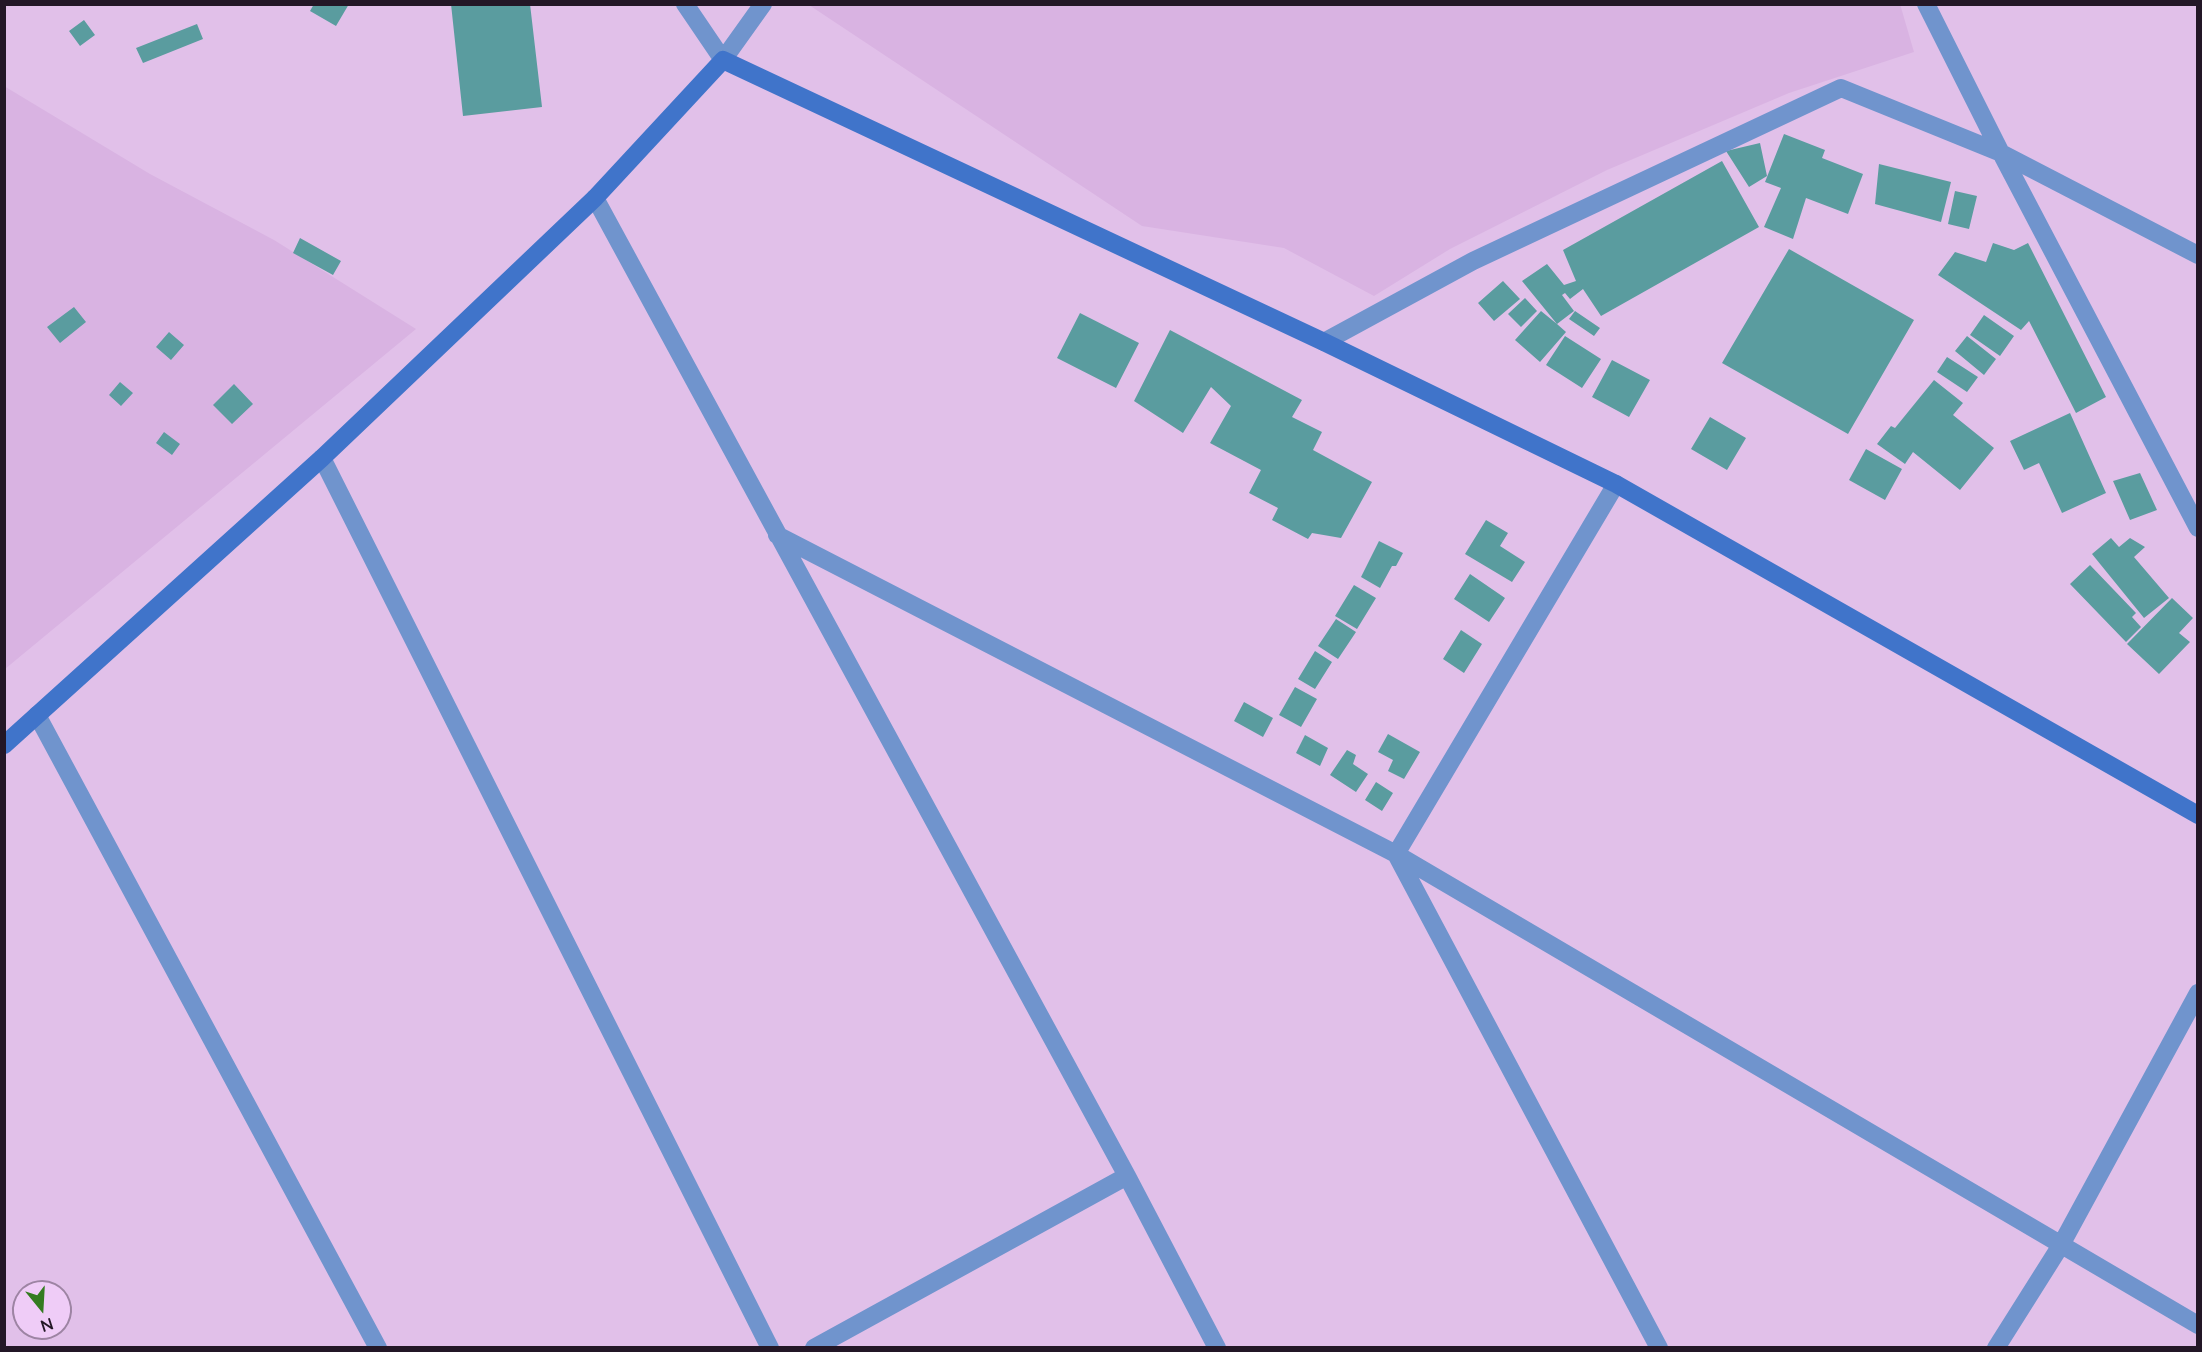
<!DOCTYPE html>
<html>
<head>
<meta charset="utf-8">
<style>
	body { margin:0 }
	#map { position:relative; width:2202px; height:1352px; overflow:hidden; background:#e1c0e9; font-family:Lato,sans-serif }
	canvas { display:block }
	.frame { position:absolute; inset:0; border:6px solid #231726; pointer-events:none }
	.north { position:absolute; left:12px; top:1280px; width:60px; height:60px; box-sizing:border-box; background:#efccf7; border:2px solid #9d84a3; border-radius:50%; rotate:162deg; font-size:16px; font-weight:700; line-height:24px; text-align:center; color:#231726 }
	.north::after { content:''; display:block; margin:auto; width:21px; height:27px; background:#347c21; clip-path:polygon(50% 0,100% 100%,50% 72%,0 100%) }
</style>
</head>
<body>
<div id="map">
<canvas width="2202" height="1352"></canvas>
<div class="frame"></div>
<div class="north">N</div>
</div>
<script>
const g = document.querySelector('canvas').getContext('2d');
g.lineJoin = 'round';
function fill(path, color) { g.fillStyle = color; g.fill(path, 'evenodd'); }
function stroke(path, color, width, dash) { g.strokeStyle = color; g.lineWidth = width; g.lineCap = dash ? 'butt' : 'round'; g.setLineDash(dash || []); g.stroke(path); }
fill(new Path2D(`
	M1900 4 1914 52 1789 93 1607 170 1450 249 1374 296 1284 248 1142 226 809 5Z
	M4 86 150 174 274 240 416 329 5 669Z`), '#d9b3e2');
fill(new Path2D(`
	M314 4H349L336 26 310 11Z
	M451 4H530L542 107 463 116Z
	M84 20 95 35 80 46 69 31Z
	M197 24 203 39 143 63 136 48Z
	M1784 134 1825 150 1822 158 1863 174 1848 214 1806 198 1793 239 1764 227 1781 188 1765 182Z
	M1760 143 1767 176 1749 187 1726 151Z
	M1722 161 1759 227 1601 316 1583 289 1570 299 1565 293 1562 295 1574 311 1557 324 1566 332 1540 362 1515 340 1541 311 1557 324 1522 281 1547 264 1564 285 1576 281 1563 250Z
	M1879 164 1951 182 1941 222 1875 204Z
	M1955 191 1977 196 1969 229 1948 224Z
	M300 238 341 261 333 275 293 253Z
	M1993 243 2014 250 2028 243 2106 397 2076 413 2029 321 2021 330 1938 275 1955 252 1986 262Z
	M1789 249 1914 320 1848 434 1722 363Z
	M1503 281 1520 299 1494 321 1478 303Z
	M1525 298 1537 311 1521 327 1508 314Z
	M74 307 86 322 60 343 47 327Z
	M1575 311 1600 328 1594 336 1569 319Z
	M1080 313 1139 343 1116 388 1057 358Z
	M1984 315 2014 336 2000 356 1970 335Z
	M1170 330 1302 400 1292 417 1322 432 1313 450 1372 482 1341 538 1312 533 1308 539 1272 520 1278 508 1249 493 1261 470 1210 443 1231 406 1211 387 1183 433 1134 401Z
	M169 332 184 345 171 360 156 347Z
	M1565 336 1601 359 1582 388 1546 365Z
	M1967 336 1996 359 1984 375 1955 351Z
	M1947 357 1978 377 1967 392 1937 372Z
	M1612 360 1650 380 1629 417 1592 397Z
	M1934 380 1963 403 1953 415 1994 448 1960 490 1913 452 1905 464 1877 444 1891 426 1895 428Z
	M120 382 133 393 121 406 109 395Z
	M234 384 253 404 232 424 213 405Z
	M2070 413 2106 493 2062 513 2039 463 2024 470 2010 441Z
	M1710 417 1746 438 1727 470 1691 449Z
	M164 432 180 444 172 455 156 443Z
	M1866 449 1902 469 1885 500 1849 480Z
	M2140 473 2157 510 2130 520 2113 481Z
	M1486 520 1508 533 1500 546 1525 562 1512 582 1465 554Z
	M2111 538 2119 547 2130 538 2145 547 2134 557 2169 598 2144 618 2092 554Z
	M1379 541 1403 553 1396 566H1392L1380 588 1361 577Z
	M2090 565 2136 613 2132 617 2141 627 2126 642 2070 584Z
	M1470 574 1505 598 1489 622 1454 599Z
	M1354 585 1376 598 1357 629 1335 616Z
	M2172 598 2193 618 2179 633 2190 642 2159 674 2127 644Z
	M1336 619 1356 632 1338 659 1318 646Z
	M1461 630 1482 644 1464 673 1443 659Z
	M1315 651 1332 662 1315 689 1298 679Z
	M1295 687 1317 699 1301 727 1279 715Z
	M1244 702 1273 718 1263 737 1234 721Z
	M1388 734 1420 752 1404 779 1388 771 1393 760 1378 752Z
	M1305 735 1328 748 1320 766 1296 753Z
	M1347 750 1356 755 1353 764 1368 774 1356 792 1330 775Z
	M1376 782 1393 793 1382 811 1365 800Z`), '#5a9c9f');
stroke(new Path2D(`
	M685 4 723 60 763 4
	M1926 4 2001 153 2198 528
	M595 198 1127 1176 1217 1348
	M1324 342 1473 261 1841 88 2001 153 2198 255
	M322 458 770 1348
	M1616 484 1396 854 1659 1348
	M777 535 1396 854 2198 1325
	M37 715 378 1348
	M814 1348 1127 1176
	M1996 1348 2061 1245 2198 993`), '#7094cd', 18);
stroke(new Path2D(`
	M4 745 322 458 595 198 723 60 1324 342 1616 484 2198 815`), '#4074ca', 18);
</script>
</body>
</html>
